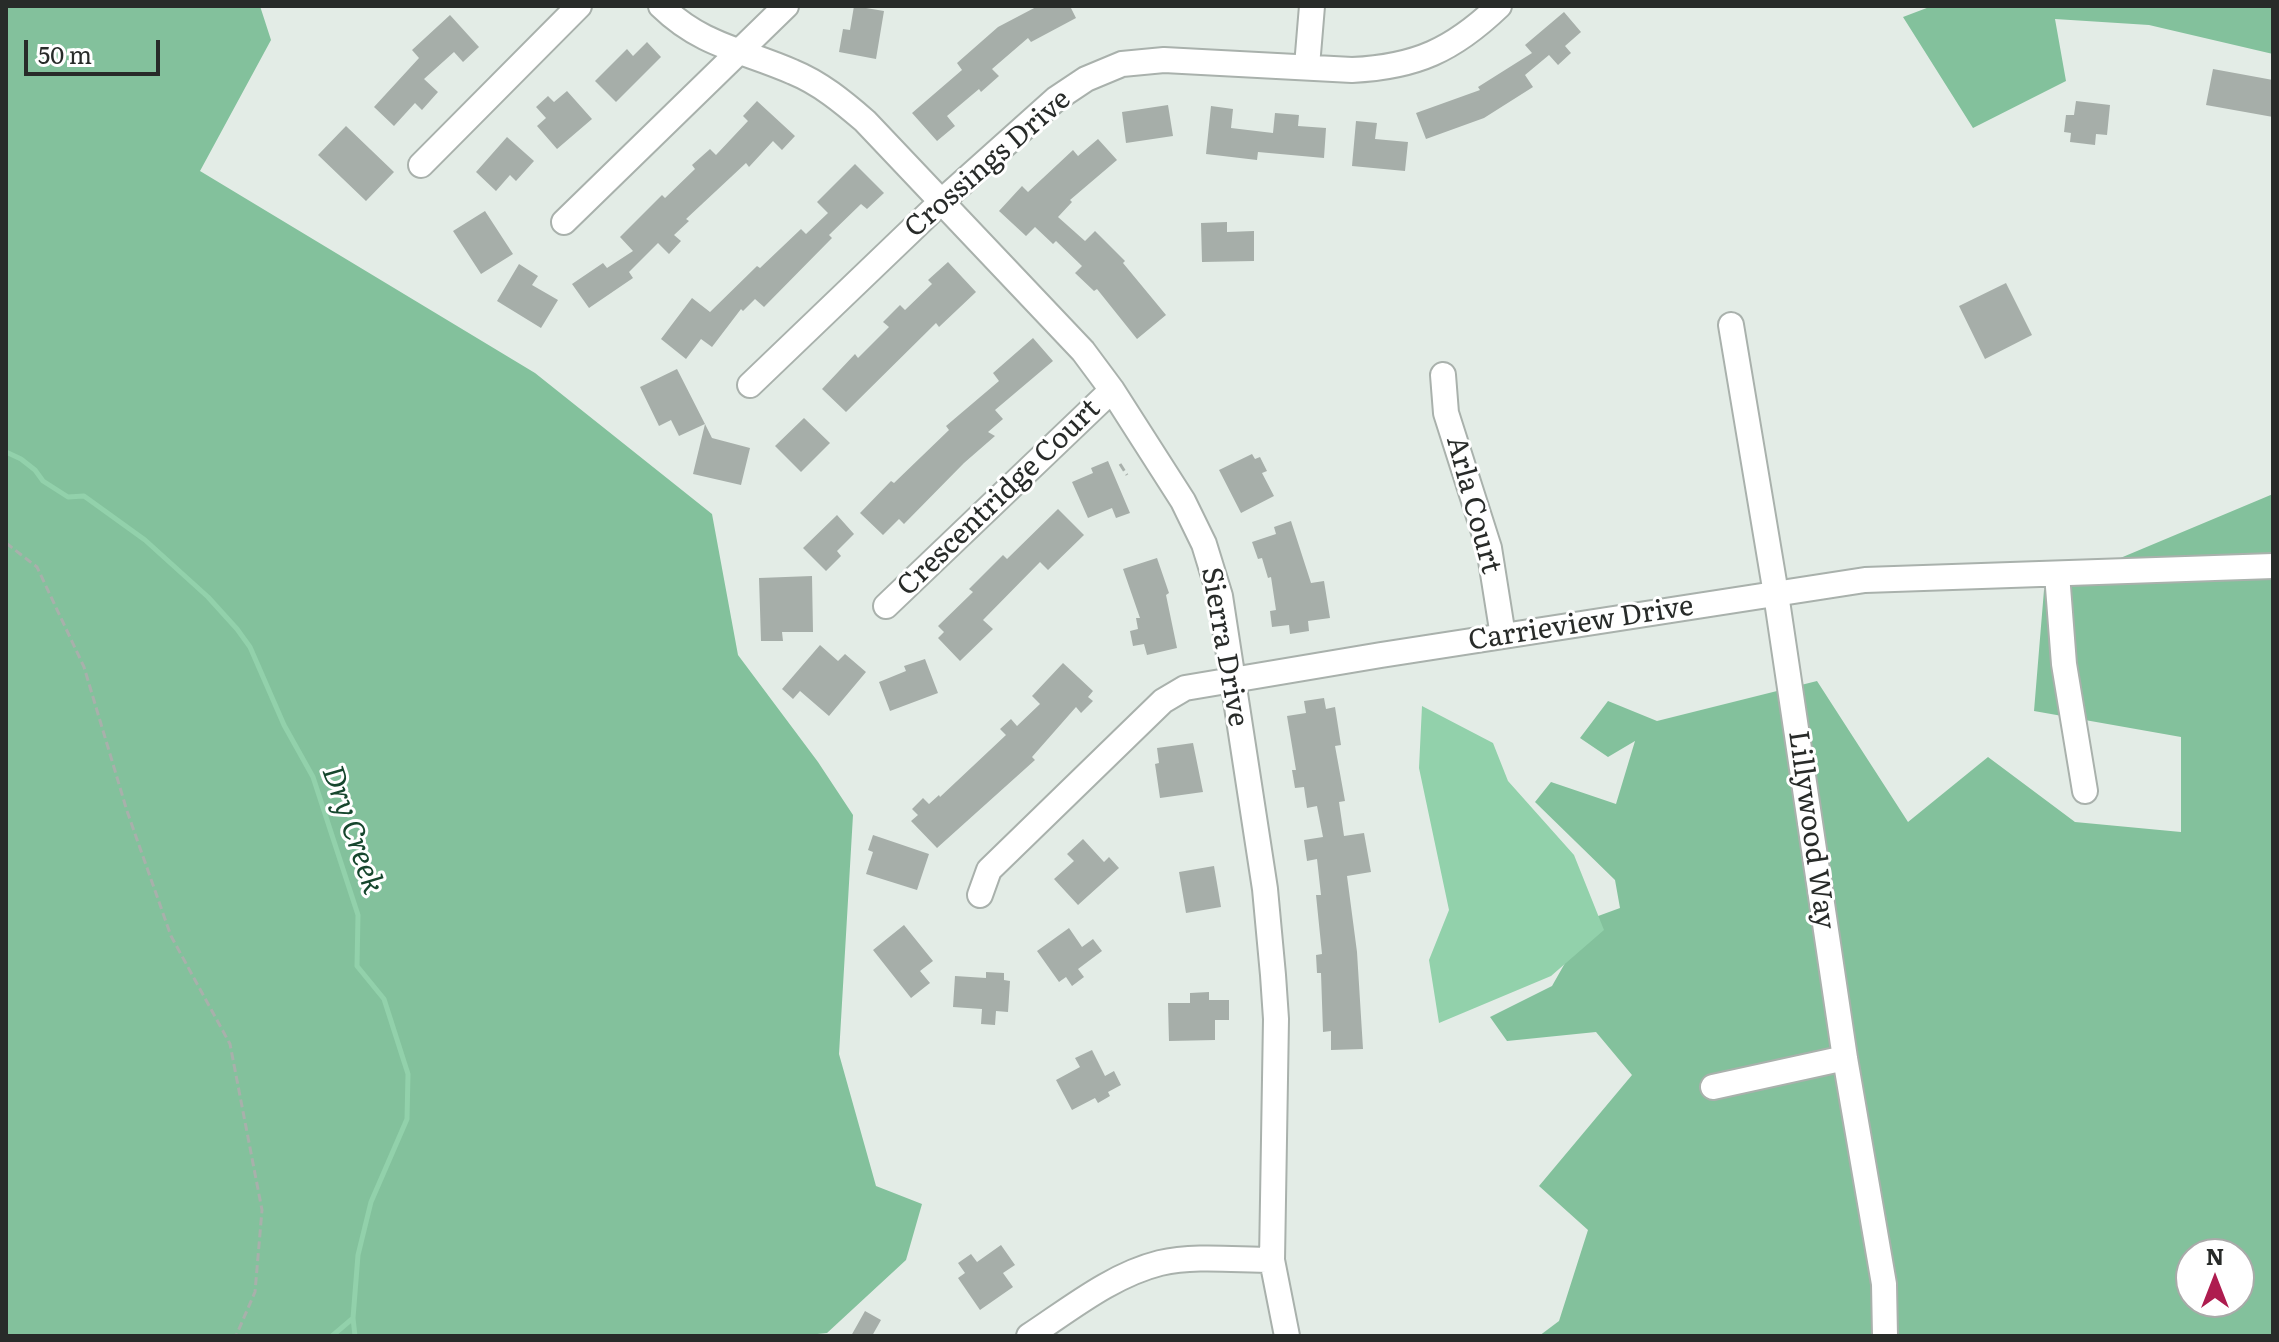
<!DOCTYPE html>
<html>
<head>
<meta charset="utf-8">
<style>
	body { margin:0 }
	#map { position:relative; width:2279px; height:1342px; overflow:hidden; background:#e3ece6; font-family:Literata,serif }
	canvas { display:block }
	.frame { position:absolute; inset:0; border:8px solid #282b29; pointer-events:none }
	.north { position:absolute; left:2175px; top:1238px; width:80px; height:80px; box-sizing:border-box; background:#fff; border:2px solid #a9aaa9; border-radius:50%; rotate:0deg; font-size:22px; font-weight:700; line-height:32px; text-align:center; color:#282b29 }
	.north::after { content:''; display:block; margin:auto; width:28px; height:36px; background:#ae1c4f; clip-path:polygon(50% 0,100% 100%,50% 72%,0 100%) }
	.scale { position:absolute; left:24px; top:40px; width:136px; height:36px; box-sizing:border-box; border:4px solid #282b29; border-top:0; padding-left:10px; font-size:24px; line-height:28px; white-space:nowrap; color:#282b29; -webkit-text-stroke:6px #fff; paint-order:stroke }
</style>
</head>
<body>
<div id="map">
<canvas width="2279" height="1342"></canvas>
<div class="frame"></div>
<div class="north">N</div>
<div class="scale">50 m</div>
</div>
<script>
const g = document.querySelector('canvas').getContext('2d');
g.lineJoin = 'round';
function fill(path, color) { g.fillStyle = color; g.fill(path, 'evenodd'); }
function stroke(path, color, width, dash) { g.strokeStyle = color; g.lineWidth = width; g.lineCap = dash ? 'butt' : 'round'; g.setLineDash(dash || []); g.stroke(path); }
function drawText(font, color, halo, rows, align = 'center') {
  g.font = font + ' Literata,serif'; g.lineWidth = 6; g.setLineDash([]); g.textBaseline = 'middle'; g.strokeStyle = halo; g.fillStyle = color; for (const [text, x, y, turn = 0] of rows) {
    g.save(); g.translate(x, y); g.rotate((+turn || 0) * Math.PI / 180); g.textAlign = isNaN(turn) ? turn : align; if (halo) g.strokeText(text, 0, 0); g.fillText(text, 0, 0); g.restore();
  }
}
fill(new Path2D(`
	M6 6H260L271 40 200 171 535 373 712 514 738 655 818 762 853 815 839 1054 876 1186 922 1204 906 1260 827 1333 798 1336H6Z
	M1932 6H2273V54L2149 25 2055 19 2066 81 1973 128 1903 17Z
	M2273 494V1336H1539L1559 1321 1588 1230 1539 1186 1632 1075 1596 1032 1507 1041 1490 1017 1552 986 1590 919 1620 908 1615 880 1535 802 1551 782 1616 804 1635 741 1608 757 1580 738 1608 701 1657 721 1817 681 1908 822 1988 757 2075 822 2181 832V737L2034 711 2044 590ZM2191 1254H2239V1302H2191Z`), '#83c19c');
fill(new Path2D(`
	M1422 706 1493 743 1508 781 1574 855 1604 930 1551 976 1439 1023 1429 960 1449 910 1419 768Z`), '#92d1ab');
stroke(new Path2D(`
	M6 452 21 459 35 470 43 481 68 497 84 496 145 540 208 597 237 629 250 647 284 725 313 777 358 915 357 966 384 999 408 1074 407 1119 371 1202 358 1255 353 1318 355 1336
	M332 1336 352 1319`), '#92d1ab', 5);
fill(new Path2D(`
	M854 6 884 11 876 59 839 52 843 29 850 30Z
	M1038 6H1070L1076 18 1031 42 1028 38 992 69 999 76 981 92 979 89 947 116 955 126 937 141 912 113 962 70 957 63 998 27Z
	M1564 12 1581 32 1565 46 1571 53 1558 65 1549 55 1525 75 1533 87 1484 118 1426 139 1416 113 1480 90 1478 87 1532 53 1525 45Z
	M450 15 479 47 463 62 454 52 424 79 438 92 422 110 415 103 394 126 374 107 419 58 412 50Z
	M647 42 661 57 616 102 595 81 627 49 633 56Z
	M2213 69 2273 80V117L2206 105Z
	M567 91 592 119 557 149 537 126 546 118 536 107 548 96 554 102Z
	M757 101 795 136 782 150 773 141 749 167 746 163 686 219 689 221 674 235 681 241 669 254 658 243 629 272 633 278 589 308 572 284 603 263 607 268 633 251 620 237 662 195 665 198 695 169 692 165 710 149 716 155 748 121 743 116Z
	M2076 101 2110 105 2107 135 2096 134 2095 145 2070 142 2071 133 2064 132 2066 115H2074Z
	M1168 105 1173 136 1126 143 1122 112Z
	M1211 106 1233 109 1231 128 1273 133 1275 113 1299 115 1298 126 1326 128 1324 158 1258 152 1257 160 1206 154Z
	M1356 121 1377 123 1375 139 1408 142 1405 171 1352 166Z
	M346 126 394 172 366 201 318 155Z
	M507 137 534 161 516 181 510 175 496 191 476 172Z
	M1098 139 1117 160 1070 200 1072 202 1058 217 1085 241 1095 231 1125 261 1123 263 1166 315 1137 339 1097 289 1094 291 1075 273 1082 266 1056 241 1053 244 1035 227 1026 236 999 211 1022 186 1028 192 1073 150 1078 156Z
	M855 164 884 193 867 209 861 204 829 235 832 238 764 307 755 299 743 311 741 309 712 347 701 339 686 359 661 339 692 298 710 312 757 266 760 268 801 229 806 234 828 213 817 202Z
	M485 211 513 254 481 274 453 231Z
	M1227 222V232L1254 231V261L1202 262 1201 223Z
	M948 262 976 292 939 327 936 323 846 412 822 389 855 354 858 358 889 327 883 322 900 305 905 310 932 284 928 280Z
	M519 264 538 276 532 285 558 300 541 328 497 301Z
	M2006 283 2032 335 1985 359 1959 306Z
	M1033 338 1053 361 995 410 1003 419 988 432 995 436 964 463 904 524 899 519 883 535 860 513 891 481 894 483 949 430 946 426 999 381 993 373Z
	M677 369 705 424 679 436 671 420 659 426 640 387Z
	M804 418 830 443 801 472 775 446Z
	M705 424 712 438 750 448 741 485 693 474Z
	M1252 454 1255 459 1260 457 1267 471 1262 473 1274 496 1241 513 1219 470Z
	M1108 461 1130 513 1116 518 1112 508 1088 518 1072 482 1093 473 1091 468Z
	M1058 509 1084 535 1048 570 1040 562 983 620 993 629 960 661 938 638 944 632 938 626 973 592 969 589 1003 555 1007 559Z
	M837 515 854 534 837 551 841 556 826 571 803 548Z
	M1291 521 1311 583 1324 581 1330 618 1308 621 1309 631 1290 634 1289 625 1272 627 1270 611 1276 610 1271 577 1268 578 1262 558 1258 559 1252 542 1276 534 1274 527Z
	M1157 558 1169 593 1166 595 1177 648 1147 655 1144 644 1133 646 1130 631 1138 629 1136 618H1140L1123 569Z
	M812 576 813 632H782L783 641H761L759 578Z
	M820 645 838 661 845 654 866 672 829 716 800 691 793 699 782 689Z
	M925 659 938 693 890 711 879 682 906 671 904 666Z
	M1063 663 1093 691 1088 697 1093 701 1081 713 1076 707 1032 757 1035 760 937 848 911 821 918 815 912 809 923 798 929 804 939 795 940 797 1006 735 1000 729 1011 719 1017 726 1040 704 1032 696Z
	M1324 698 1326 709 1335 707 1341 745 1335 746 1345 801 1339 802 1344 836 1364 833 1371 872 1347 876 1357 952 1363 1049 1331 1050V1031L1323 1032 1321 973H1317L1316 955 1322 954 1316 895H1321L1317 859 1307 861 1304 840 1323 837 1317 806 1307 808 1304 787 1295 788 1292 770H1296L1287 716 1306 713 1304 701Z
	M1193 743 1203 792 1160 798 1155 764 1159 763 1157 748Z
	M873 835 929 854 917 890 866 874 873 852 868 850Z
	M1083 839 1104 862 1109 857 1119 868 1078 905 1054 879 1074 861 1067 854Z
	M1214 866 1221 907 1186 913 1179 872Z
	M904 925 933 961 920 971 930 983 911 998 873 950Z
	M1069 928 1082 947 1093 939 1102 951 1078 969 1084 977 1072 986 1066 977 1059 982 1037 951Z
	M986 972 1004 973V980L1010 981 1008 1012 996 1011 995 1025 981 1024 982 1009 953 1007 955 976 986 978Z
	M1209 992V1000H1229V1020H1215V1040L1169 1041 1168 1003H1190V993Z
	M1092 1050 1105 1076 1114 1071 1121 1085 1108 1092 1110 1096 1098 1103 1095 1098 1072 1110 1056 1080 1080 1067 1075 1058Z
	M1001 1245 1015 1265 1003 1273 1013 1287 980 1310 958 1278 965 1273 958 1263 971 1254 977 1262Z
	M865 1311 881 1320 872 1336H851Z`), '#a6aea9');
const minor = new Path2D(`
	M661 6C702 46 743 50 793 72 820 83 843 102 865 121L1083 351 1112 390 1183 501 1204 544 1220 596 1265 889 1273 975 1276 1019 1272 1260 1287 1336
	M1307 66 1312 6
	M421 165 579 6
	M564 222 786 6
	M1731 325 1776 594 1845 1058 1884 1284 1885 1336
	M1443 375 1446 413 1489 548 1503 636
	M750 385 942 201 1056 99 1086 79 1122 64 1164 60 1352 70C1416 67 1453 50 1499 6
	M2057 574 2064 664 2085 791
	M886 606 1112 390
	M980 895 989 870 1163 701 1185 688 1381 655 1865 580 2273 566
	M1713 1087 1845 1058
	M1029 1336C1070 1309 1112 1275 1160 1263 1195 1255 1236 1260 1272 1260`);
stroke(minor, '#a9b1ac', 28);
stroke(new Path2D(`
	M1120 464 1127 475
	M6 543 37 567 84 667 127 811 171 936 230 1044 262 1210 255 1292 236 1336`), '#a8b0ab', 3, [8, 4]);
stroke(minor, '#fff', 24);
drawText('28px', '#282b29', '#fff', [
	["Crossings Drive",988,164,-41],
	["Crescentridge Court",999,498,-44],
	["Arla Court",1473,505,75],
	["Carrieview Drive",1581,624,-9],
	["Sierra Drive",1224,647,80],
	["Lillywood Way",1811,830,82]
]);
drawText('italic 30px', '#16462d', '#fff', [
	["Dry Creek",352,830,71]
]);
</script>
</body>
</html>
